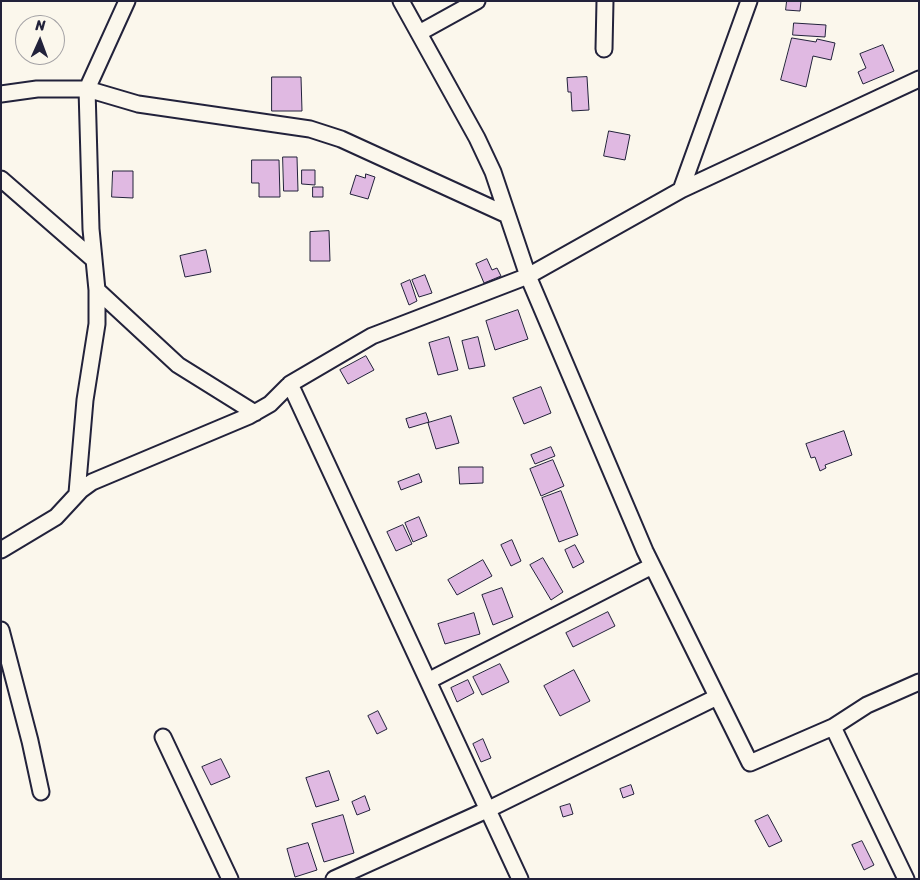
<!DOCTYPE html>
<html>
<head>
<meta charset="utf-8">
<style>
	body { margin:0 }
	#map { position:relative; width:920px; height:880px; overflow:hidden; background:#fbf7ec; font-family:Sriracha,sans-serif }
	canvas { display:block }
	.frame { position:absolute; inset:0; border:2px solid #22223b; pointer-events:none }
	.north { position:absolute; left:15px; top:15px; width:50px; height:50px; box-sizing:border-box; background:#fbf7ec; border:1px solid #a4a2a5; border-radius:50%; rotate:2deg; font-size:14px; font-weight:700; line-height:20px; text-align:center; color:#22223b }
	.north::after { content:''; display:block; margin:auto; width:18px; height:22px; background:#22223b; clip-path:polygon(50% 0,100% 100%,50% 72%,0 100%) }
</style>
</head>
<body>
<div id="map">
<canvas width="920" height="880"></canvas>
<div class="frame"></div>
<div class="north">N</div>
</div>
<script>
const g = document.querySelector('canvas').getContext('2d');
g.lineJoin = 'round';
function fill(path, color) { g.fillStyle = color; g.fill(path, 'evenodd'); }
function stroke(path, color, width, dash) { g.strokeStyle = color; g.lineWidth = width; g.lineCap = dash ? 'butt' : 'round'; g.setLineDash(dash || []); g.stroke(path); }
const building = new Path2D(`
	M787 1H801L800 11 786 10Z
	M794 23 826 25 825 37 793 35Z
	M792 38 816 42 817 39 835 43 831 60 813 56 806 87 781 80Z
	M883 45 894 71 863 84 858 72 866 68 860 54Z
	M272 77H301L302 111H272Z
	M587 77 589 110 572 111 571 92H568L567 78Z
	M609 131 630 135 625 160 604 156Z
	M283 157H297L298 191H284Z
	M252 160H279L280 197H259V183H252Z
	M302 170H315V185L302 184Z
	M113 171H133V198L112 197Z
	M366 174 375 177 368 199 350 194 356 175 365 178Z
	M313 187H323V197H313Z
	M329 231 330 261H310V232Z
	M206 250 211 272 185 277 180 256Z
	M487 259 492 270 497 268 501 276 484 283 476 264Z
	M425 275 432 293 419 297 412 280Z
	M410 280 417 301 409 305 401 284Z
	M518 310 528 339 495 350 486 321Z
	M449 337 458 370 438 375 429 343Z
	M478 337 485 366 469 369 462 341Z
	M366 356 374 370 348 384 340 370Z
	M541 387 551 413 524 424 513 398Z
	M426 413 429 422 409 428 406 419Z
	M451 416 459 443 436 449 428 423Z
	M844 431 852 455 825 465 826 468 820 471 815 457 811 458 806 444Z
	M551 447 555 456 535 464 531 455Z
	M553 460 564 486 541 496 530 469Z
	M459 467H483V483L460 484Z
	M419 474 422 482 401 490 398 482Z
	M561 491 578 535 559 542 542 498Z
	M419 517 427 536 413 542 405 523Z
	M403 525 412 544 396 551 387 532Z
	M512 540 521 561 511 566 501 545Z
	M575 545 584 562 573 568 565 550Z
	M543 558 563 592 551 600 530 565Z
	M483 560 492 576 457 595 448 580Z
	M502 588 513 617 493 625 482 595Z
	M608 612 615 626 573 647 566 633Z
	M474 613 480 634 445 644 438 624Z
	M500 664 509 682 482 695 473 677Z
	M574 670 590 701 560 716 544 686Z
	M468 680 474 693 457 702 451 688Z
	M378 711 387 729 377 734 368 716Z
	M483 739 491 758 481 762 473 744Z
	M221 759 230 777 211 785 202 767Z
	M329 771 339 800 316 807 306 778Z
	M631 785 634 794 623 798 620 789Z
	M365 796 370 810 357 815 352 802Z
	M570 804 573 814 563 817 560 807Z
	M343 815 354 853 324 862 312 824Z
	M768 815 782 841 769 847 755 821Z
	M862 841 874 865 864 870 852 845Z
	M308 843 317 870 295 877 287 849Z`);
fill(building, '#e0b9e2');
stroke(building, '#22223b', 1);
const minor = new Path2D(`
	M401 1 477 138 493 172 528 276 645 551 750 763 833 727 867 705 919 682
	M419 33 477 1
	M604 49 605 1
	M1 94 37 89H87L138 104 310 129 341 139 505 214
	M1 179 93 259
	M681 190 749 1
	M97 290 178 365 255 413
	M290 384 520 879
	M77 493 85 400 97 324V290L91 229 87 89 127 1
	M1 550 56 517 81 490 92 482 249 416 270 404 290 384 372 336 528 276 681 190 919 79
	M1 630 30 741 41 792
	M428 681 652 566
	M833 727 906 879
	M163 737 230 879
	M334 879 489 809 717 697`);
stroke(minor, '#22223b', 19);
stroke(minor, '#fbf7ec', 15);
</script>
</body>
</html>
